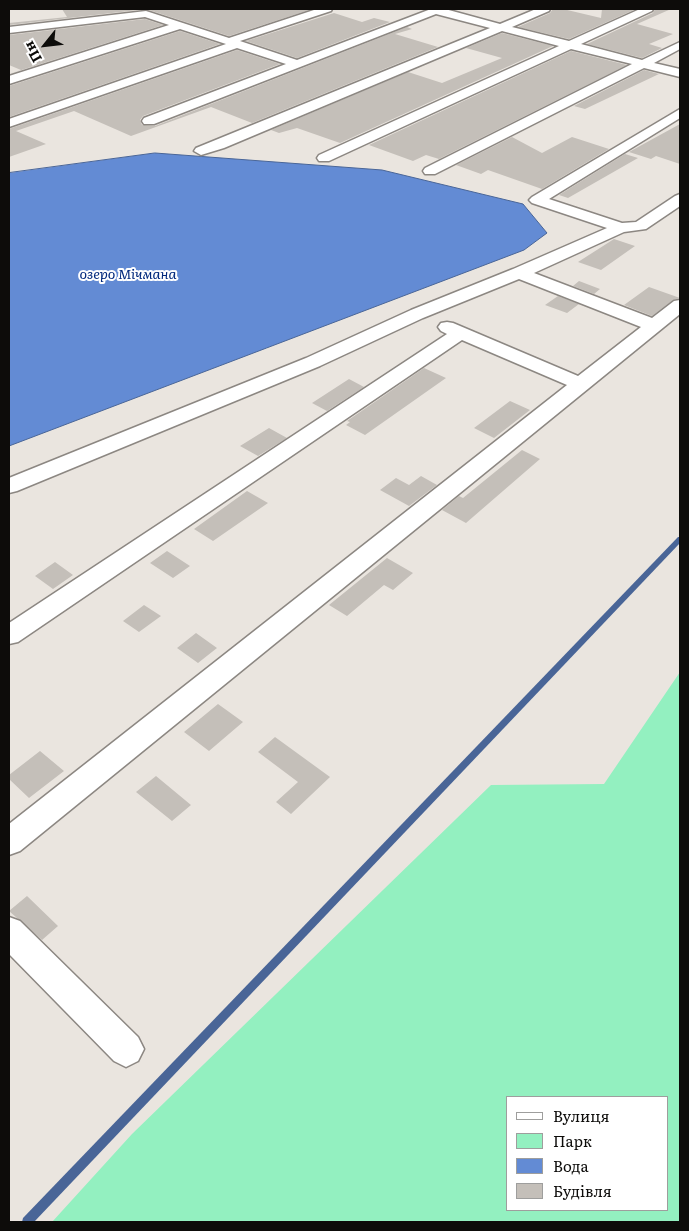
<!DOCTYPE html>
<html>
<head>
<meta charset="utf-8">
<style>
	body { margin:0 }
	#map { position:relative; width:689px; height:1231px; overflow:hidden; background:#eae5df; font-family:Literata,serif }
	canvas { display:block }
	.frame { position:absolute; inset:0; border:10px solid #0d0c0a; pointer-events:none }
	.legend { position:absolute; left:506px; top:1096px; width:162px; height:115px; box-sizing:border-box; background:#fff; border:1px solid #9e9e9d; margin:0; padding:6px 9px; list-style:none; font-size:15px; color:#0d0c0a }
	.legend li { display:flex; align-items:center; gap:10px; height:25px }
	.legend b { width:25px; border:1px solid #9e9e9d }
	.north { position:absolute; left:20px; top:20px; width:50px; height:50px; -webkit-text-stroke:4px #fff; paint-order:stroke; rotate:241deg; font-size:14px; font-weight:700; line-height:20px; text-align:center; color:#0d0c0a }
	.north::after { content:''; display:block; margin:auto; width:18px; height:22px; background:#0d0c0a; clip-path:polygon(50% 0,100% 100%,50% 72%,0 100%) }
</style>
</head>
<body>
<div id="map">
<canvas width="689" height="1231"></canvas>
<div class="frame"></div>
<ul class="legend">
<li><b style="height:6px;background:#fff"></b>Вулиця</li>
<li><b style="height:14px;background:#93f0c0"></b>Парк</li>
<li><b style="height:14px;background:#638bd4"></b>Вода</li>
<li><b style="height:14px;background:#c4bfb9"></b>Будівля</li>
</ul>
<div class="north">Пн</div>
</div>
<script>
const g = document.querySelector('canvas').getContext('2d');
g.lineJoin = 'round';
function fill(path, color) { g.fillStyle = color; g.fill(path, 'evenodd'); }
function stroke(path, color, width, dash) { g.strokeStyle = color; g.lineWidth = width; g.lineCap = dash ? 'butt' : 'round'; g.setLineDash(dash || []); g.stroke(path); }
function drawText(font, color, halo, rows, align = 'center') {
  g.font = font + ' Literata,serif'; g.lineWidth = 4; g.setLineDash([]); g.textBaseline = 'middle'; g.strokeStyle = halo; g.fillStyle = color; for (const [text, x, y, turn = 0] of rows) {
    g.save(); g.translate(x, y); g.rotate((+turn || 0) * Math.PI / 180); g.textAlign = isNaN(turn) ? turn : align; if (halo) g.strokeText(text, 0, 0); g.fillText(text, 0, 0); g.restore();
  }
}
fill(new Path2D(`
	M680 672V1222H52L132 1134 491 785 604 784ZM508 1097H668V1210H508Z`), '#93f0c0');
const water = new Path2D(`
	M155 153 382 170 523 204 547 233 524 250 9 446V173Z`);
fill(water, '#638bd4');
stroke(water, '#496597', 1);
fill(new Path2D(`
	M678 537H680V543L34 1222H22L23 1218Z`), '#496597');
fill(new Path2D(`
	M62 9H312L229 36 146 9 9 25V23L67 17Z
	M553 9H563L601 18 602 9H636L569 39 518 27 550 13Z
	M655 9H671L637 24 673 34 649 44 662 48 642 58 587 44 653 13Z
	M334 13 362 22 374 18 390 22 297 58 246 41Z
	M145 19 163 25 9 74 21 70 9 65V35Z
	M407 27 412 29 395 34 438 47 252 123 211 107 131 136 74 111 16 131 46 144 9 157V129L237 50 280 64 143 116 140 120 142 125 155 126Z
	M180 31 220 44 9 117V86Z
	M502 33 553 46 340 143 297 128 279 133 271 130 408 72 442 83 502 58 466 48Z
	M571 51 627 65 439 159 426 155 413 161 369 145Z
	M644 70 659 74 585 109 574 106Z
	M680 124V164L656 156 651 159 629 152Z
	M512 137 542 153 572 137 609 149 542 189 488 170 481 174 456 165Z
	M625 154 638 158 568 198 559 195Z
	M614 239 635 246 601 270 578 262Z
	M579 281 600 289 594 294 573 286Z
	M649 287 680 298 673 300 652 316 624 305Z
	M558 296 579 304 567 313 545 305Z
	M424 368 446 378 365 435 346 425 350 422 347 421Z
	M349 379 364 387 327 411 312 403Z
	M510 401 530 410 494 438 474 428Z
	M269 428 287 438 258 456 240 446Z
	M522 450 540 459 466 523 442 510 459 496 463 498Z
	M421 476 437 485 409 506 380 490 396 478 409 485Z
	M247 491 268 503 213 541 194 529Z
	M167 551 190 566 173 578 150 563Z
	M387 558 413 573 393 590 384 585 347 616 329 605Z
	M55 562 73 575 53 589 35 576Z
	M144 605 161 616 139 632 123 621Z
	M196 633 217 648 198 663 177 648Z
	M218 704 243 722 209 751 184 732Z
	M275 737 330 777 291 814 276 802 298 782 258 752Z
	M40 751 64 771 29 798 9 779V775Z
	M156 776 191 805 172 821 136 792Z
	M27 896 58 926 42 940 9 911Z`), '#c4bfb9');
const street = new Path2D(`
	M317 9H332L331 11 240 41 297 60 431 9H445L500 24 536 9H550L549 11 512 27 569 41 640 9H653L652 11 581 44 642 60 680 42V49L654 63 680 69V77L644 68 435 174H425L423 171 425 168 632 64 571 49 329 161H319L317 158 319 155 559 46 502 31 224 148 201 155 194 151 196 148 490 28 436 14 154 124H144L142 121 144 118 286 64 237 48 9 127V119L226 44 180 29 9 84V76L169 25 145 17 9 33V27L146 11 229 38Z
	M680 109V118L549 199 622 223 636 222 675 196 680 194V206L646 229 624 232 534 273 652 318 674 301 680 300V314L20 851 9 855V824L567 385 462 340 18 642 9 644V623L447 334 441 331 438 327 441 323 447 322 453 323 578 376 641 327 519 279 423 318 320 366 17 491 9 493V478L306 358 411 310 513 269 607 228 532 203 529 200 532 197Z
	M9 917 20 921 138 1037 144 1049 138 1061 126 1067 114 1061 9 954Z`);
stroke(street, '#8c8782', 3);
fill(street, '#fff');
drawText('italic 14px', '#00287c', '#fff', [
	["озеро Мічмана",128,275]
]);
</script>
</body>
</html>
